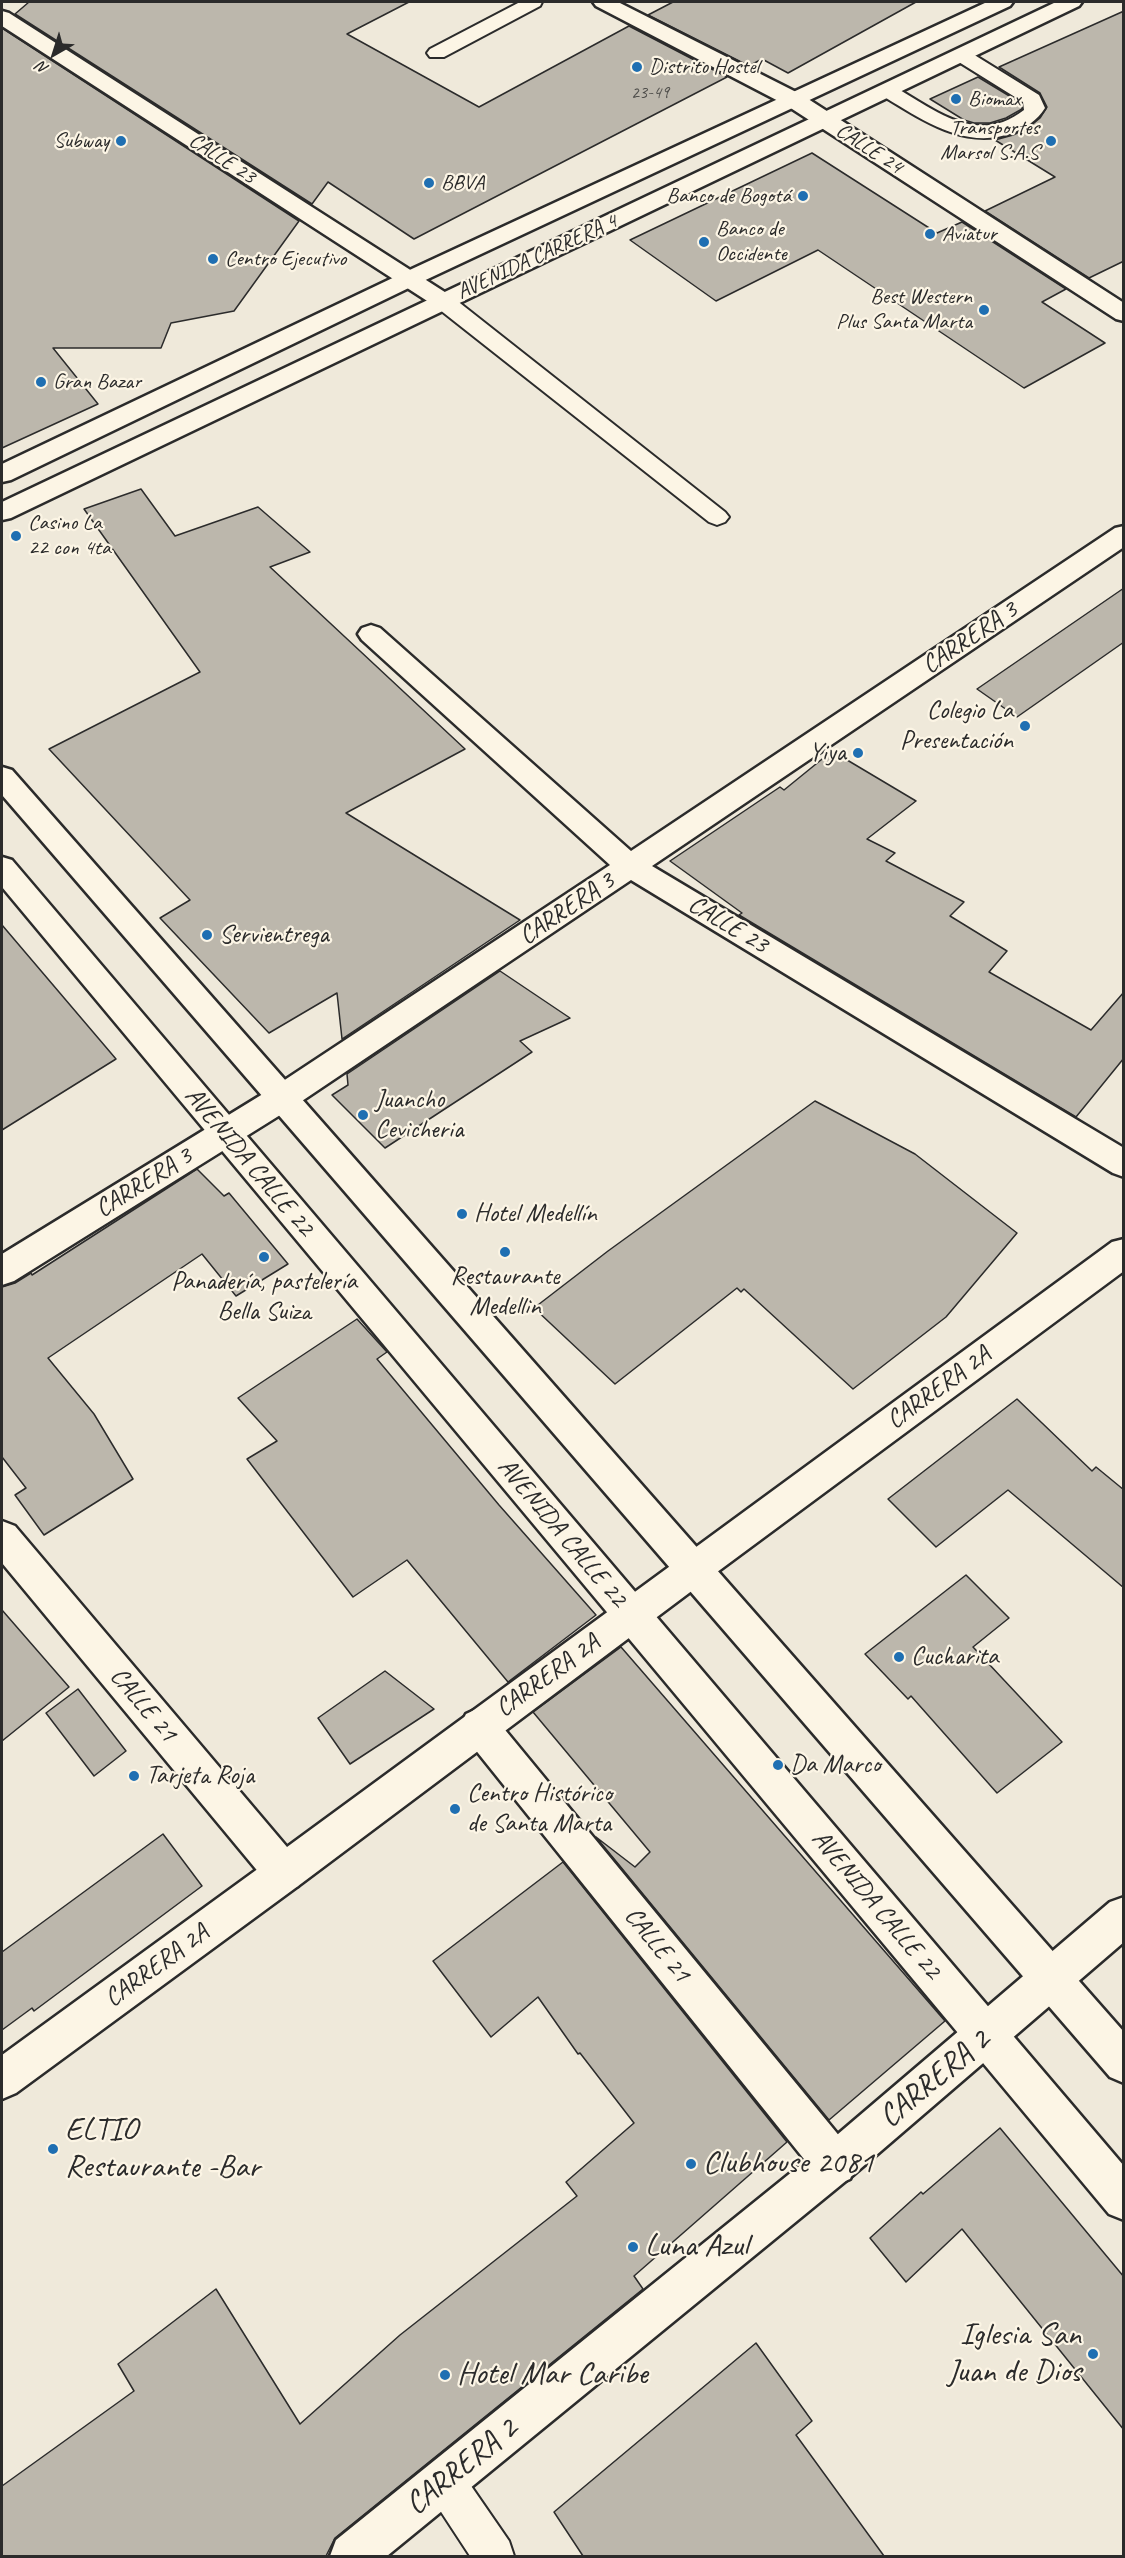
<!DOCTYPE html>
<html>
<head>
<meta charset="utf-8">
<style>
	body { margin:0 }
	#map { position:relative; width:1125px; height:2558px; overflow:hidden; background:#efe9da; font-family:Caveat,sans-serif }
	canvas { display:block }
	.frame { position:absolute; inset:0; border:3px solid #2b2b2b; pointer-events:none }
	.north { position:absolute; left:24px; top:24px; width:60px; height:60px; -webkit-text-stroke:4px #fcf5e5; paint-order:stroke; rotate:219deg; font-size:16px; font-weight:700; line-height:24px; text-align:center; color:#2b2b2b }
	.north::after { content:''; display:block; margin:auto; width:21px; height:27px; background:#2b2b2b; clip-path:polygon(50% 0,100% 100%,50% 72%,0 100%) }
</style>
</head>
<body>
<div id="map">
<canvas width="1125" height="2558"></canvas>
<div class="frame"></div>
<div class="north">N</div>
</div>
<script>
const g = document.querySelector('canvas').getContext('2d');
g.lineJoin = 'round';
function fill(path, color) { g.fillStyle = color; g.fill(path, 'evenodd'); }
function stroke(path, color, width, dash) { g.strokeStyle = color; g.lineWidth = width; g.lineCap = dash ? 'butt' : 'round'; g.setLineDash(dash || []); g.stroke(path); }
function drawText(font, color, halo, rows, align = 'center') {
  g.font = font + ' Caveat,sans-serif'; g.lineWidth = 4.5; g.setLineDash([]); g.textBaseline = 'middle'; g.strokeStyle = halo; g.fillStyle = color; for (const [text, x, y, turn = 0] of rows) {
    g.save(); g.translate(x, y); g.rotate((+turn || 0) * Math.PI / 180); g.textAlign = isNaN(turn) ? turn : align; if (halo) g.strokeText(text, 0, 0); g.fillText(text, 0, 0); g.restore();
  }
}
const building = new Path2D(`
	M29 2H409L347 34 479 107 629 26 727 77 414 239 328 182 312 204 15 14Z
	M673 2H916L788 73 762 59 749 66 648 15Z
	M1124 11V261L1089 278 985 211 1055 177 995 140 1013 135 1028 128 1040 118 1047 107 1040 93 999 67Z
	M2 28 299 221 234 311 171 323 161 348H53L98 404 2 448Z
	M978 77 1021 103 1022 109 1006 118 990 123H974L964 120 930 99Z
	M812 153 937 233 962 222 1066 289 1042 302 1105 343 1024 388 818 250 716 301 630 240Z
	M141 489 175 536 258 507 310 552 270 567 465 749 346 813 520 920 342 1039 337 993 269 1033 160 918 190 900 49 749 200 672 84 509Z
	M1124 588V642L1017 717 977 689Z
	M832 751 916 801 867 839 895 853 886 861 964 902 950 916 1007 951 989 972 1091 1030 1124 992V1058L1076 1117 739 915 742 913 670 861 780 787 784 790Z
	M2 925 116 1059 2 1130Z
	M500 971 570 1018 520 1041 532 1052 385 1148 332 1095 348 1085 347 1074Z
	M815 1101 915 1154 1017 1233 946 1317 853 1389 744 1289 741 1292 737 1288 615 1384 534 1308 608 1251Z
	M197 1169 224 1196 229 1193 288 1264 236 1296 202 1254 48 1358 94 1414 133 1479 44 1535 15 1495 26 1488 2 1457V1287L15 1283 31 1273 32 1275Z
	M357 1319 387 1352 377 1359 499 1505 596 1615 508 1682 407 1560 353 1597 247 1459 277 1441 238 1398Z
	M1017 1399 1092 1471 1096 1467 1124 1490V1588L1008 1490 936 1547 888 1499Z
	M966 1575 1009 1618 973 1647 1062 1742 997 1793 911 1696 908 1699 865 1654Z
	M2 1610 69 1687 2 1741Z
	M621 1647 945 2021 829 2120 596 1837 635 1867 650 1852 533 1712Z
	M385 1671 434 1709 350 1764 318 1718Z
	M78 1689 126 1751 94 1776 46 1713Z
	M163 1834 202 1886 34 2011 32 2008 2 2030V1952Z
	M563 1862 787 2142 634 2276 643 2289 335 2538 326 2556H2V2486L134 2391 118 2364 216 2289 300 2424 400 2335 577 2196 566 2182 634 2123 580 2053 578 2054 538 1997 491 2037 433 1961Z
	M1000 2128 1124 2277V2430L962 2229 906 2282 870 2238 921 2192 923 2194Z
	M756 2343 812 2421 796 2435 884 2556H583L554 2512Z`);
fill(building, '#bcb7ac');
stroke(building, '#2b2b2b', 1.5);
const service = new Path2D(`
	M520 2H542L540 6 444 57H430L427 53 430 49Z
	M961 49 968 51 1039 95 1045 108C1037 121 1026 127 1012 133 964 151 920 118 881 95L878 91 881 87H895C936 111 978 146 1024 110L1023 102 954 59 951 55 954 51Z
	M443 295 451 296 725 512 729 517 725 522 717 525 709 522 435 306 432 301 435 296Z
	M444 2461 458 2467 509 2541 514 2556H470L430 2495 424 2481 430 2467Z`);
const pedestrian = new Path2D(`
	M479 1708 492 1714 850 2149 856 2164 850 2179 835 2185 820 2179 466 1738 460 1726 466 1714Z
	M284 1854 298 1860 303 1873 298 1886 16 2093 2 2099V2055L270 1860Z`);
const minor = new Path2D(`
	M593 2H618L802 95 1124 303V321L1116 319 786 105 596 6Z
	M2 11 9 13 451 296 455 301 451 306 443 308 435 306 2 26Z
	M1124 526V547L652 866 1124 1148V1177L1113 1173 631 880 293 1107 14 1281 2 1285V1254L271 1089 610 865 362 640 358 634 362 628 371 625 380 628 631 851 1115 528Z
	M1124 1239V1271L705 1581 298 1886 284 1892 270 1886 2 1563V1521L15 1526 287 1847 1112 1242Z
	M1124 1897V1942L853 2175 387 2556H330L336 2540 824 2146 1110 1902Z`);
const tertiary = new Path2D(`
	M2 767 12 770 1124 2032V2083L1110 2077 2 795Z
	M2 857 12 860 1124 2166V2220L1109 2214 2 887Z`);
const secondary = new Path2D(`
	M987 2H1013L1010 6 417 284 11 480 2 482V464L401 274Z
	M1056 2H1082L1079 6 11 518 2 520V502Z`);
stroke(service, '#2b2b2b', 4);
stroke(pedestrian, '#2b2b2b', 5);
stroke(minor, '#2b2b2b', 5);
stroke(tertiary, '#2b2b2b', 5);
stroke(secondary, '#2b2b2b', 5);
fill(service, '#fcf5e5');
fill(pedestrian, '#fcf5e5');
fill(minor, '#fcf5e5');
fill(tertiary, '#fcf5e5');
fill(secondary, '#fcf5e5');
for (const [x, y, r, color] of [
	[637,67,6,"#1f6fb2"],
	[956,99,6,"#1f6fb2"],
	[121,141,6,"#1f6fb2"],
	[1051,141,6,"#1f6fb2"],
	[429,183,6,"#1f6fb2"],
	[803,196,6,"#1f6fb2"],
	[930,234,6,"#1f6fb2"],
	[704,242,6,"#1f6fb2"],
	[213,259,6,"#1f6fb2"],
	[984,310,6,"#1f6fb2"],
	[41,382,6,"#1f6fb2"],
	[16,536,6,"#1f6fb2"],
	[1025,726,6,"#1f6fb2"],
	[858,753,6,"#1f6fb2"],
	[207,935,6,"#1f6fb2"],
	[363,1115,6,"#1f6fb2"],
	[462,1214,6,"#1f6fb2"],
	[505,1252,6,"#1f6fb2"],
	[264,1257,6,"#1f6fb2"],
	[899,1657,6,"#1f6fb2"],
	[778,1765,6,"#1f6fb2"],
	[134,1776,6,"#1f6fb2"],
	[455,1809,6,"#1f6fb2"],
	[53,2149,6,"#1f6fb2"],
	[691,2164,6,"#1f6fb2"],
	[633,2247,6,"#1f6fb2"],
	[1093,2354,6,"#1f6fb2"],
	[445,2375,6,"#1f6fb2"]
]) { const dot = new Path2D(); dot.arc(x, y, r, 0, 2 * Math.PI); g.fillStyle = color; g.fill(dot); stroke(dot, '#fcf5e5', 2); }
drawText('18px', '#4f4e4b', null, [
	["23-49",650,93]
]);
drawText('22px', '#2b2b2b', '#fcf5e5', [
	["Distrito Hostel",649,67],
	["Biomax",968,99],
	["Transportes",1039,128,"right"],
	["Marsol S.A.S",1039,153,"right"],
	["Subway",109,141,"right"],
	["BBVA",441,183],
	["Banco de Bogotá",791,196,"right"],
	["Banco de",716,229],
	["Occidente",716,254],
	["Aviatur",942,234],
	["Centro Ejecutivo",225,259],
	["Best Western",972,297,"right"],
	["Plus Santa Marta",972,322,"right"],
	["Gran Bazar",53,382],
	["Casino La",28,523],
	["22 con 4ta",28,548]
], 'left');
drawText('22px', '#2b2b2b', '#fcf5e5', [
	["CALLE 24",869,149,33],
	["CALLE 23",222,159,33],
	["AVENIDA CARRERA 4",537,257,-25]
]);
drawText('26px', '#2b2b2b', '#fcf5e5', [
	["CARRERA 3",970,638,-34],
	["CARRERA 3",567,909,-34],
	["CALLE 23",728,925,31],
	["AVENIDA CALLE 22",249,1162,50],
	["CARRERA 3",144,1183,-32],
	["CARRERA 2A",939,1388,-36],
	["AVENIDA CALLE 22",562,1533,50],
	["CARRERA 2A",548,1676,-36],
	["CALLE 21",143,1705,50],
	["AVENIDA CALLE 22",876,1905,50],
	["CALLE 21",657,1945,51],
	["CARRERA 2A",157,1966,-36]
]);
drawText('26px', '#2b2b2b', '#fcf5e5', [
	["Colegio La",1013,711,"right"],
	["Presentación",1013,741,"right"],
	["Yiya",846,753,"right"],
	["Servientrega",219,935],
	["Juancho",375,1100],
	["Cevicheria",375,1130],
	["Hotel Medellín",474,1214],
	["Restaurante",505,1277,"center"],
	["Medellin",505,1307,"center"],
	["Panadería, pastelería",264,1282,"center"],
	["Bella Suiza",264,1312,"center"],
	["Cucharita",911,1657],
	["Da Marco",790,1765],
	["Tarjeta Roja",146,1776],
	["Centro Histórico",467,1794],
	["de Santa Marta",467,1824]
], 'left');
drawText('32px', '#2b2b2b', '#fcf5e5', [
	["CARRERA 2",935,2079,-40],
	["CARRERA 2",462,2467,-39]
]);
drawText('32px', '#2b2b2b', '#fcf5e5', [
	["ELTIO",65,2131],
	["Restaurante -Bar",65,2168],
	["Clubhouse 2081",703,2164],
	["Luna Azul",645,2247],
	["Iglesia San",1081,2336,"right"],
	["Juan de Dios",1081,2373,"right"],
	["Hotel Mar Caribe",457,2375]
], 'left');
</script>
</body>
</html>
